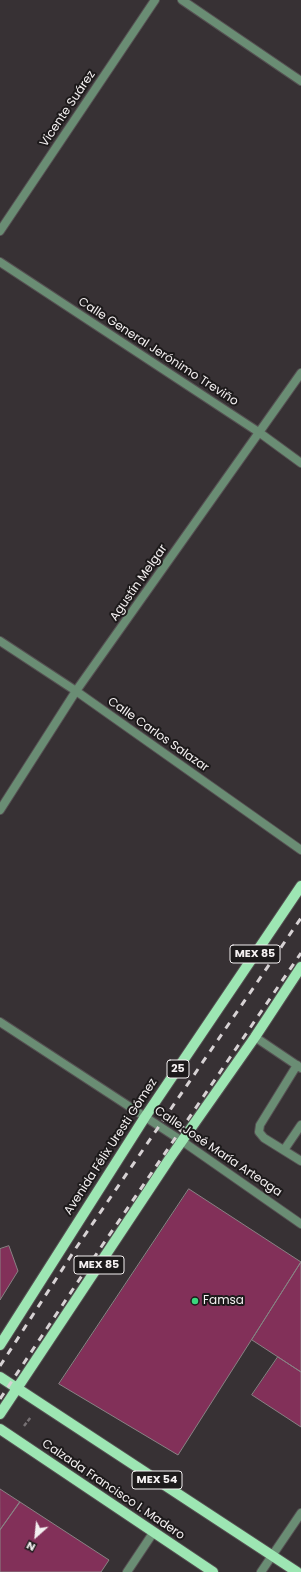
<!DOCTYPE html>
<html>
<head>
<meta charset="utf-8">
<style>
	body { margin:0 }
	#map { position:relative; width:301px; height:1572px; overflow:hidden; background:#373134; font-family:Poppins,sans-serif }
	canvas { display:block }
	.north { position:absolute; left:16px; top:1516px; width:40px; height:40px; -webkit-text-stroke:3px #1d1a1b; paint-order:stroke; rotate:207deg; font-size:11px; font-weight:700; line-height:16px; text-align:center; color:#f4f0f1 }
	.north::after { content:''; display:block; margin:auto; width:14px; height:18px; background:#f4f0f1; clip-path:polygon(50% 0,100% 100%,50% 72%,0 100%) }
</style>
</head>
<body>
<div id="map">
<canvas width="301" height="1572"></canvas>
<div class="north">N</div>
</div>
<script>
const g = document.querySelector('canvas').getContext('2d');
g.lineJoin = 'round';
function fill(path, color) { g.fillStyle = color; g.fill(path, 'evenodd'); }
function stroke(path, color, width, dash) { g.strokeStyle = color; g.lineWidth = width; g.lineCap = dash ? 'butt' : 'round'; g.setLineDash(dash || []); g.stroke(path); }
function drawText(font, color, halo, rows, align = 'center') {
  g.font = font + ' Poppins,sans-serif'; g.lineWidth = 4; g.setLineDash([]); g.textBaseline = 'middle'; g.strokeStyle = halo; g.fillStyle = color; for (const [text, x, y, turn = 0] of rows) {
    g.save(); g.translate(x, y); g.rotate((+turn || 0) * Math.PI / 180); g.textAlign = isNaN(turn) ? turn : align; if (halo) g.strokeText(text, 0, 0); g.fillText(text, 0, 0); g.restore();
  }
}
const building = new Path2D(`
	M189 1189 301 1262 178 1455 59 1384Z
	M9 1246 18 1271 0 1300V1249Z
	M301 1262V1372L252 1340Z
	M278 1357 301 1372V1427L252 1395Z
	M0 1489 20 1502 0 1530Z
	M20 1502 109 1560 101 1572H0V1530Z`);
fill(building, '#823059');
stroke(building, '#898284', 1);
const service = new Path2D(`
	M255 1037 301 1068
	M297 1065 260 1125 259 1132 264 1138 301 1161
	M284 1150 301 1125
	M127 1572 153 1533`);
const minor = new Path2D(`
	M0 231 155 0
	M0 262 260 433 301 463
	M0 641 76 691 301 850
	M0 810 76 691 301 373
	M182 1141 301 1224
	M261 1572 301 1513`);
const tertiary = new Path2D(`
	M182 0 301 81
	M0 1022 182 1141`);
const primary = new Path2D(`
	M0 1345 145 1117 301 886
	M0 1377 297 1572
	M0 1414 170 1158 255 1037 301 967
	M0 1429 213 1572`);
stroke(service, '#555052', 10);
stroke(minor, '#555052', 10);
stroke(tertiary, '#555052', 10);
stroke(primary, '#555052', 12);
stroke(new Path2D(`
	M24 1426 31 1417`), '#777174', 2.5, [4, 2]);
stroke(service, '#6a8d74', 8);
stroke(minor, '#6a8d74', 8);
stroke(tertiary, '#6a8d74', 8);
stroke(primary, '#9de6b3', 10);
stroke(new Path2D(`
	M0 1366 76 1248 301 918
	M0 1399 93 1259 301 953`), '#d7d2d4', 3, [7, 7]);
for (const [x, y, r, color] of [
	[195,1301,4,"#3bd77e"]
]) { const dot = new Path2D(); dot.arc(x, y, r, 0, 2 * Math.PI); g.fillStyle = color; g.fill(dot); stroke(dot, '#1d1a1b', 1.5); }
for (const [x, y, w] of [
	[255,954,50],
	[178,1069,22],
	[99,1265,50],
	[157,1480,50]
]) { const box = new Path2D(); box.roundRect(x - w / 2, y - 9, w, 18, 3); g.fillStyle = '#1d1a1b'; g.fill(box); stroke(box, '#f4f0f1', 1); }
drawText('bold 11px', '#f4f0f1', null, [
	["MEX 85",255,954],
	["25",178,1069],
	["MEX 85",99,1265],
	["MEX 54",157,1480]
]);
drawText('12px', '#f4f0f1', '#1d1a1b', [
	["Vicente Suárez",68,109,-56],
	["Calle General Jerónimo Treviño",158,352,33],
	["Agustín Melgar",139,583,-55],
	["Calle Carlos Salazar",158,735,35],
	["Avenida Félix Uresti Gómez",111,1147,-57],
	["Calle José María Arteaga",218,1152,34],
	["Calzada Francisco I. Madero",113,1490,34]
]);
drawText('12px', '#f4f0f1', '#1d1a1b', [
	["Famsa",203,1301]
], 'left');
</script>
</body>
</html>
